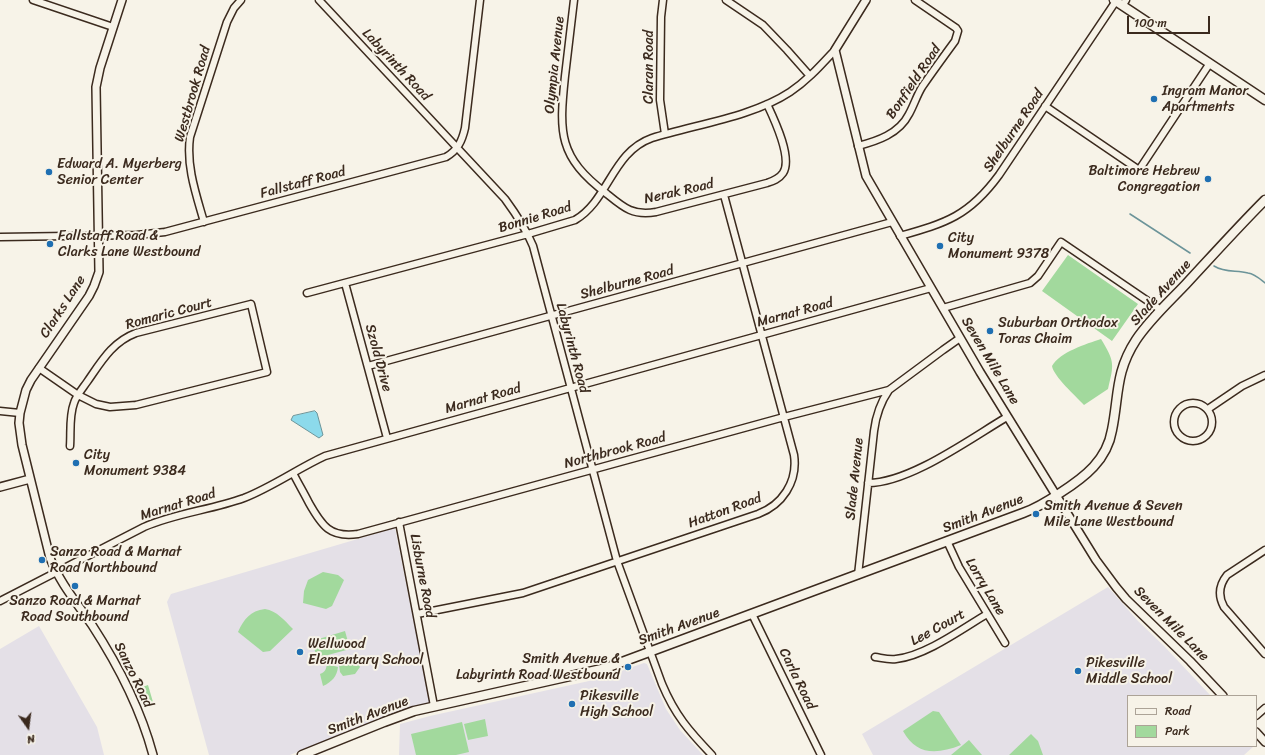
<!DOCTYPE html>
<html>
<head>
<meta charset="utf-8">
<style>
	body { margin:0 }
	#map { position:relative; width:1265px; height:755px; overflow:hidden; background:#f7f3e8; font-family:Sriracha,sans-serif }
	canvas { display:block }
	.legend { position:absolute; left:1127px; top:695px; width:130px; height:52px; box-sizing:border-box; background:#f7f3e8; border:1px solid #aca397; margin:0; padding:5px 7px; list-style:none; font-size:12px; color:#3b2a1e }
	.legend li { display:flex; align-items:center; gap:8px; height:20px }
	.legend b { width:20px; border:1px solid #aca397 }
	.north { position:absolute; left:8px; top:707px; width:40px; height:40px; -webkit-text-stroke:3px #f7f3e8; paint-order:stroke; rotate:166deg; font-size:11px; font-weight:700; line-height:16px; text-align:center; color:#3b2a1e }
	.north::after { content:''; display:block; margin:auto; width:14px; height:18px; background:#3b2a1e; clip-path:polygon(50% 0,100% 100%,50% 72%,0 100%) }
	.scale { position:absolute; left:1127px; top:16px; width:83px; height:18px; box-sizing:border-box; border:2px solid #3b2a1e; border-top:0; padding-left:5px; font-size:12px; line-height:14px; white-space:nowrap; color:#3b2a1e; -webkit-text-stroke:3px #f7f3e8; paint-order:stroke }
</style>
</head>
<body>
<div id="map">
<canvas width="1265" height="755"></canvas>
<ul class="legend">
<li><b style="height:5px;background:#f7f3e8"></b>Road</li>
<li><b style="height:11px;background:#a2d99d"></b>Park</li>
</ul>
<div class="north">N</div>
<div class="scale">100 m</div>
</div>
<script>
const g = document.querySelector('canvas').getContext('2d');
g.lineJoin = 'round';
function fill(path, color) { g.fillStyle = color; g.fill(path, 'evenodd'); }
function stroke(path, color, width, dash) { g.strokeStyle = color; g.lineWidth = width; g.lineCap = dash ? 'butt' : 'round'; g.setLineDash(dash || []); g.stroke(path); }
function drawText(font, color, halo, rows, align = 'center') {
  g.font = font + ' Sriracha,sans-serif'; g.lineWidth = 4; g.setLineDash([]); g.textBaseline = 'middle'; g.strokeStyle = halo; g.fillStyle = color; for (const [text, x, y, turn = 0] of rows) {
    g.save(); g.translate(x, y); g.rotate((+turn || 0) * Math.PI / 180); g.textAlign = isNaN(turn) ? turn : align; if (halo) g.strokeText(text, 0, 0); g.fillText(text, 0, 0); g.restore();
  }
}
fill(new Path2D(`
	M395 528 430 703 385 716 290 755H209L167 602 171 594Z
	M1108 587 1138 621 1164 646 1211 696H1128V746H1254L1244 755H873L862 734Z
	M39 626 97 727 104 755H0V649Z
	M644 663 647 664 666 709 680 730 703 755H399L400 724 430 716 598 679Z`), '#e4e0e7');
fill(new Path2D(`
	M1068 255 1138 304 1112 341 1042 291Z
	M1101 339C1115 362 1114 364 1108 389L1084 405C1075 395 1054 377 1052 366 1060 352 1086 344 1101 339Z
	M323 572 338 575 344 580 332 606 326 609 303 603 304 591 308 580Z
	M265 609C277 611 284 620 293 629L270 651 263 652 238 632C244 619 250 611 265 609Z
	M345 631 350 649 317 658 312 641Z
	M353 656 360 667 355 674 343 676 340 672 339 665Z
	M327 664 338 667C337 676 332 682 323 686L320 674C325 672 326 670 327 664Z
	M148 685 153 702 144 705 137 689Z
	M933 711 939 712 961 745C936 755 916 755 903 731Z
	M485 719 488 736 468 740 464 724Z
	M462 722 469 752 456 755H416L411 734Z
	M1031 734 1038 741 1043 755H1009Z
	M969 740 982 755H951Z`), '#a2d99d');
const water = new Path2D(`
	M315 411 317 413 323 435 319 438 291 420 293 416Z`);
fill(water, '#8cdaeb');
stroke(water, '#6c9499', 1);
stroke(new Path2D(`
	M1130 214 1190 253
	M1214 266C1225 273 1236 270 1248 273 1255 274 1260 279 1265 283`), '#6c9499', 1.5);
const minor = new Path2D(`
	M33 0 113 27
	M319 0 505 199C516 214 526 229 533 246L617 561 662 684C675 715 689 731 712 755
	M574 0C571 25 568 51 565 76 559 133 558 157 607 194 624 208 633 216 656 212L767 183C773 181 779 179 783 173 793 158 774 119 767 104
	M663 0 661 17 660 100 665 134
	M726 0 763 25 787 50 810 76
	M1123 5 1126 0
	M1045 106 1139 170 1210 63
	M858 146C877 141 899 134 909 114 914 105 917 95 922 87 933 71 944 56 955 41L958 31 956 28 915 0
	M204 222C196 194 186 166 190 137L227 22 234 8 241 0
	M900 236C946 223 969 216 999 175L1116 1
	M0 237 137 235 165 232 446 157C458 150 462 141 465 128L480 0
	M345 283 387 438
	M307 293 528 234 575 220C609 200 612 152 652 138 697 124 752 117 790 92 808 80 821 65 835 50
	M943 308 1030 283 1038 276 1061 242 1161 310
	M368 366 892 222
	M39 368 78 395 96 404 110 407 136 405 267 372 251 304 136 333C112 342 101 362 87 382 82 389 76 396 74 403 69 416 71 432 70 446
	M1174 422a19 19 0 1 1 38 0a19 19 0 1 1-38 0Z
	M1208 409 1242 386 1265 375
	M0 411 20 413
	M293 473C298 483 304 493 309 503 322 526 330 538 358 534L784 417 889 390 943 350 960 338
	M868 483C910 483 971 438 1007 417
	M399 522 434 706
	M947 541 959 567 1005 643
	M1265 550 1227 575C1219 585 1218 596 1224 607L1265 654
	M858 575 874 431C876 415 880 403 889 390
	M0 601 144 527C176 513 211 510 244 498 272 487 297 469 325 456L931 288
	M417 614 523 593 758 514C782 505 798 482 794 455L724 195
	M752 614 821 755
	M875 657C882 658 889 660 896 659 925 656 962 629 987 614
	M1256 716 1265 708`);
const tertiary = new Path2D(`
	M122 0 100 68 96 87 99 272 94 286 89 296 31 380 26 390 20 413 19 423 22 445 50 558C60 583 77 603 92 625 118 665 141 710 153 755
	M866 0 835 50 866 176 980 372 1096 560 1116 587 1126 599 1190 661 1223 696
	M0 487 30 479
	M1256 732 1265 742`);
const secondary = new Path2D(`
	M1114 0 1265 100
	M302 755 384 722 414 711 606 668 1023 513C1037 508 1048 501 1060 493 1085 477 1107 460 1112 430 1119 396 1115 372 1136 340 1150 319 1169 302 1186 284 1212 256 1238 227 1265 200`);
stroke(minor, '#3b2a1e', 9);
stroke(tertiary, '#3b2a1e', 10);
stroke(secondary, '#3b2a1e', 11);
stroke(minor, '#f7f3e8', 6);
stroke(tertiary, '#f7f3e8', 7);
stroke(secondary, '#f7f3e8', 8);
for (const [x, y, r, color] of [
	[1154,99,4,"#1f6fb2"],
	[49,172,4,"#1f6fb2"],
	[1208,179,4,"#1f6fb2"],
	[50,244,4,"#1f6fb2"],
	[940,246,4,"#1f6fb2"],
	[990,331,4,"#1f6fb2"],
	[76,463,4,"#1f6fb2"],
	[1036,514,4,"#1f6fb2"],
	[42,560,4,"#1f6fb2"],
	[75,586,4,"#1f6fb2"],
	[300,652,4,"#1f6fb2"],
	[628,667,4,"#1f6fb2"],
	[1078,671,4,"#1f6fb2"],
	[572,704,4,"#1f6fb2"]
]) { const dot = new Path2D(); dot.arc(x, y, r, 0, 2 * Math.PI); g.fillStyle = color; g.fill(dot); stroke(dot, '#f7f3e8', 1.5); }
drawText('14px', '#3b2a1e', '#f7f3e8', [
	["Labyrinth Road",396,65,47],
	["Olympia Avenue",555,65,-84],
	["Claran Road",649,67,-90],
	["Bonfield Road",914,82,-56],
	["Westbrook Road",193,94,-74],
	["Shelburne Road",1014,131,-56],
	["Fallstaff Road",303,183,-15],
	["Nerak Road",679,192,-13],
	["Bonnie Road",535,218,-17],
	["Shelburne Road",627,283,-15],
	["Slade Avenue",1161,293,-48],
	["Clarks Lane",63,307,-57],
	["Marnat Road",795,313,-15],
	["Romaric Court",169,314,-15],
	["Labyrinth Road",572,348,75],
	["Szold Drive",378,358,75],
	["Seven Mile Lane",990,361,59],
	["Marnat Road",483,399,-16],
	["Northbrook Road",615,451,-15],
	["Slade Avenue",855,479,-84],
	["Marnat Road",178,505,-17],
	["Hatton Road",725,511,-20],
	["Smith Avenue",983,514,-21],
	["Lisburne Road",422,576,79],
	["Lorry Lane",985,587,59],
	["Seven Mile Lane",1171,624,45],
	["Smith Avenue",679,627,-20],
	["Lee Court",938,628,-29],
	["Sanzo Road",133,675,64],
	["Carla Road",797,679,64],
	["Smith Avenue",368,716,-21]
]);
drawText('14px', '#3b2a1e', '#f7f3e8', [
	["Ingram Manor",1162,91],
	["Apartments",1162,107],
	["Edward A. Myerberg",57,164],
	["Senior Center",57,180],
	["Baltimore Hebrew",1200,171,"right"],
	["Congregation",1200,187,"right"],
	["Fallstaff Road &",58,236],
	["Clarks Lane Westbound",58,252],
	["City",948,238],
	["Monument 9378",948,254],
	["Suburban Orthodox",998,323],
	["Toras Chaim",998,339],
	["City",84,455],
	["Monument 9384",84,471],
	["Smith Avenue & Seven",1044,506],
	["Mile Lane Westbound",1044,522],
	["Sanzo Road & Marnat",50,552],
	["Road Northbound",50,568],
	["Sanzo Road & Marnat",75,601,"center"],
	["Road Southbound",75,617,"center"],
	["Wellwood",308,644],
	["Elementary School",308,660],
	["Smith Avenue &",620,659,"right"],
	["Labyrinth Road Westbound",620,675,"right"],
	["Pikesville",1086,663],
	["Middle School",1086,679],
	["Pikesville",580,696],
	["High School",580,712]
], 'left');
</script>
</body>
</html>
